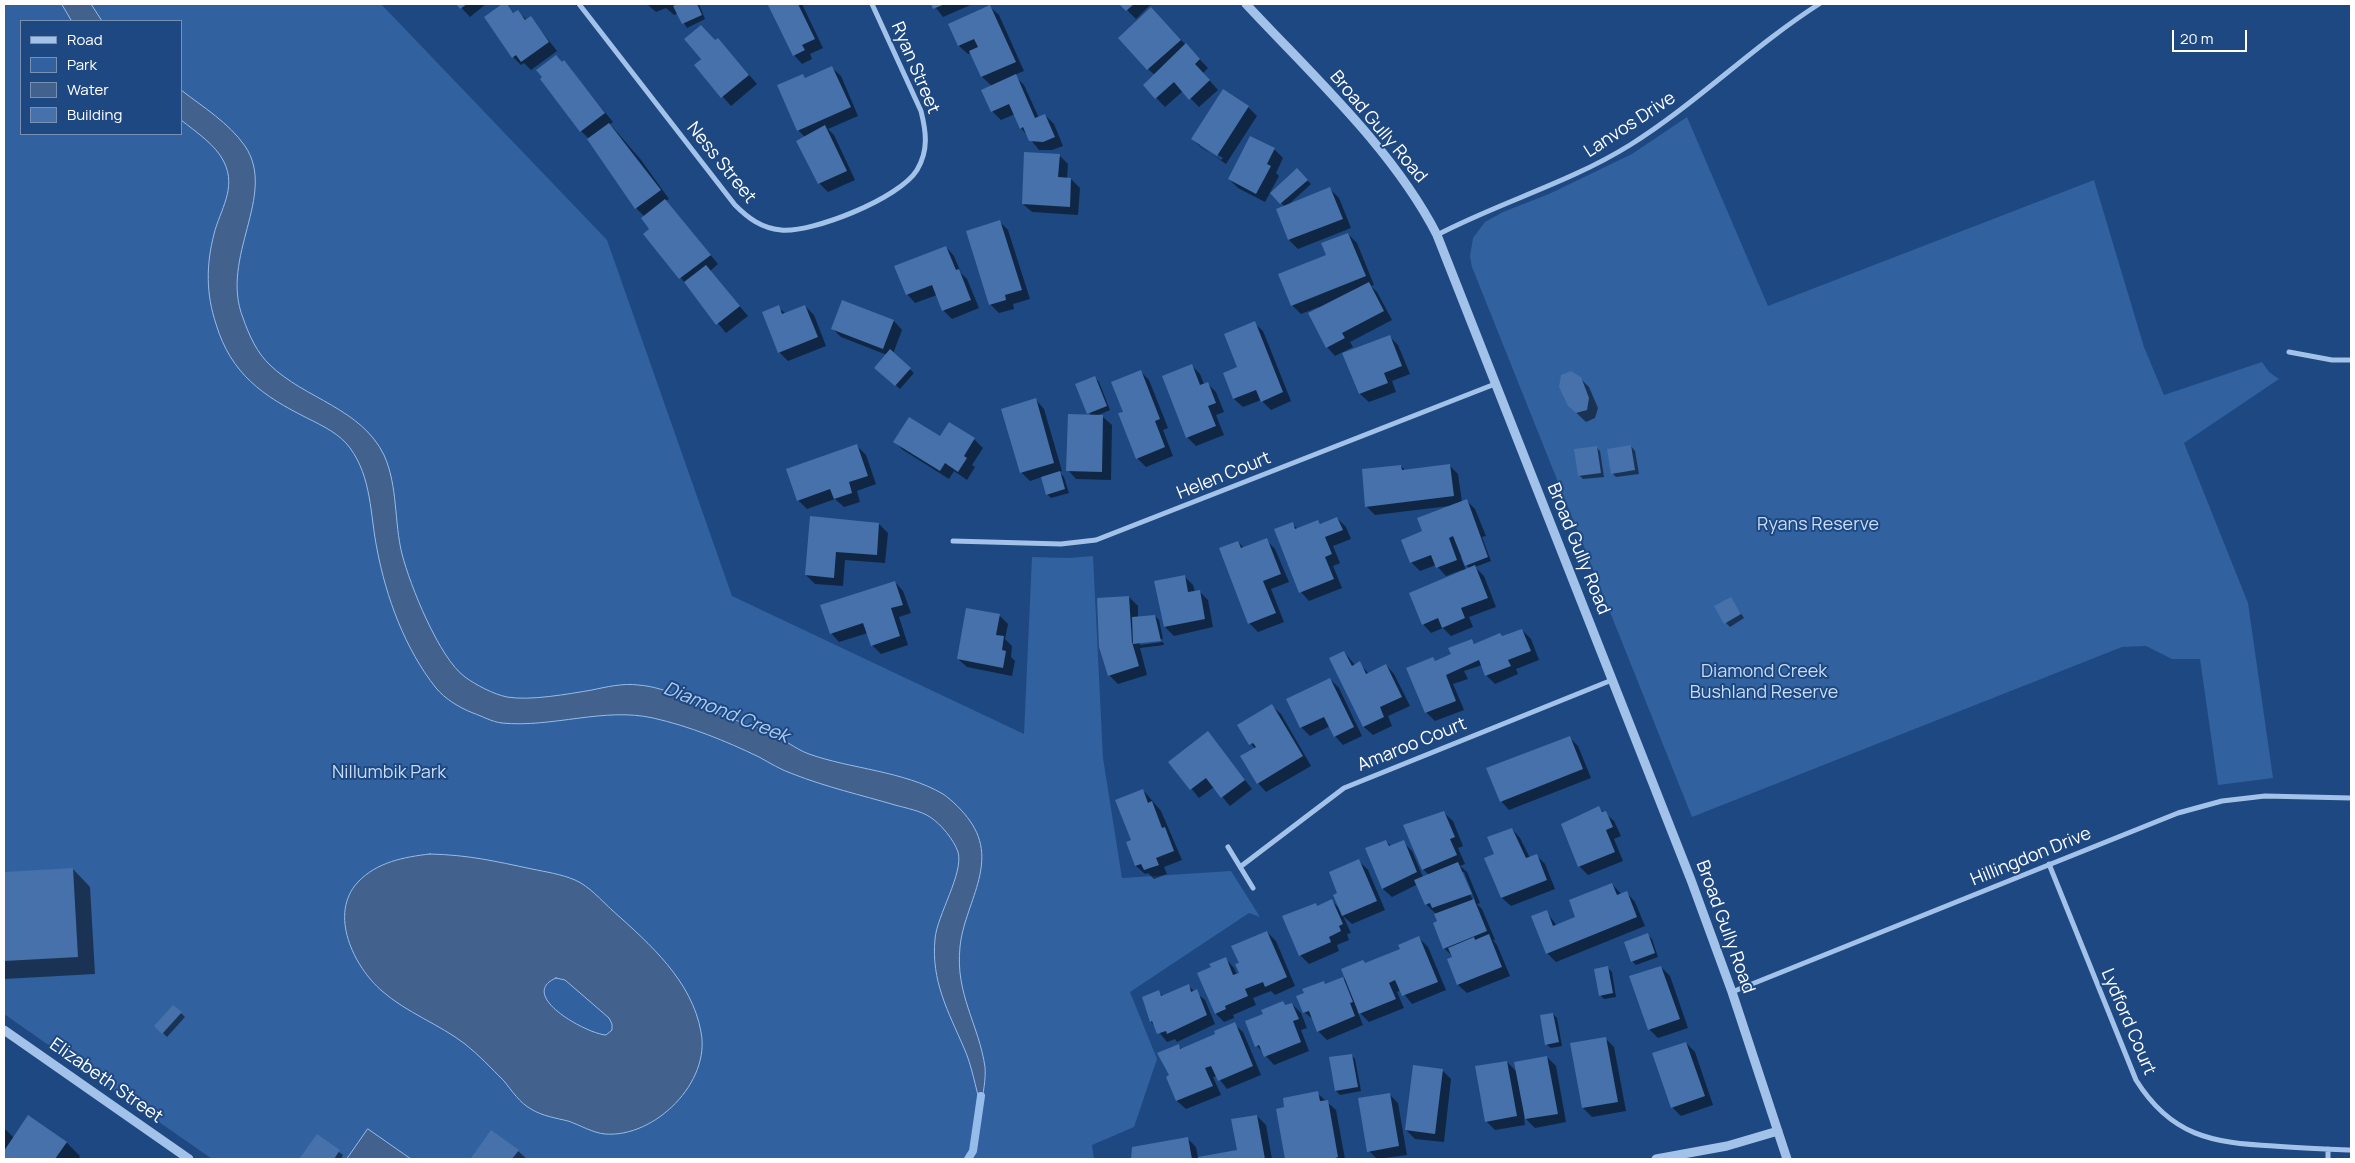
<!DOCTYPE html>
<html>
<head>
<meta charset="utf-8">
<style>
	body { margin:0 }
	#map { position:relative; width:2355px; height:1163px; overflow:hidden; background:#1e4881; font-family:Manrope,sans-serif }
	canvas { display:block }
	.frame { position:absolute; inset:0; border:5px solid #fff; pointer-events:none }
	.legend { position:absolute; left:20px; top:20px; width:162px; height:115px; box-sizing:border-box; background:#1e4881; border:1px solid #7891b3; margin:0; padding:6px 9px; list-style:none; font-size:15px; color:#fff }
	.legend li { display:flex; align-items:center; gap:10px; height:25px }
	.legend b { width:25px; border:1px solid #7891b3 }
	.scale { position:absolute; left:2172px; top:30px; width:75px; height:22px; box-sizing:border-box; border:2px solid #fff; border-top:0; padding-left:6px; font-size:15px; line-height:18px; white-space:nowrap; color:#fff; -webkit-text-stroke:4px #1e4881; paint-order:stroke }
</style>
</head>
<body>
<div id="map">
<canvas width="2355" height="1163"></canvas>
<div class="frame"></div>
<ul class="legend">
<li><b style="height:6px;background:#a3c2e9"></b>Road</li>
<li><b style="height:14px;background:#31619f"></b>Park</li>
<li><b style="height:14px;background:#42618c"></b>Water</li>
<li><b style="height:14px;background:#4671ab"></b>Building</li>
</ul>
<div class="scale">20 m</div>
</div>
<script>
const g = document.querySelector('canvas').getContext('2d');
g.lineJoin = 'round';
function fill(path, color) { g.fillStyle = color; g.fill(path, 'evenodd'); }
function stroke(path, color, width, dash) { g.strokeStyle = color; g.lineWidth = width; g.lineCap = dash ? 'butt' : 'round'; g.setLineDash(dash || []); g.stroke(path); }
function drawText(font, color, halo, rows, align = 'center') {
  g.font = font + ' Manrope,sans-serif'; g.lineWidth = 4; g.setLineDash([]); g.textBaseline = 'middle'; g.strokeStyle = halo; g.fillStyle = color; for (const [text, x, y, turn = 0] of rows) {
    g.save(); g.translate(x, y); g.rotate((+turn || 0) * Math.PI / 180); g.textAlign = isNaN(turn) ? turn : align; if (halo) g.strokeText(text, 0, 0); g.fillText(text, 0, 0); g.restore();
  }
}
fill(new Path2D(`
	M4 4H381L607 240 732 596 1024 734 1032 557 1069 558 1093 556 1103 758 1122 878 1231 871 1260 917 1249 913 1130 992 1157 1059 1134 1127 1092 1145 1094 1159H212L4 1014ZM21 21H181V134H21Z
	M1687 117 1768 306 2094 180 2144 347 2164 395 2262 362 2269 372 2279 379 2184 443 2248 603 2273 778 2218 785 2200 659H2172L2146 646 2122 647 1692 817 1472 267 1470 256 1473 238 1485 222 1503 212 1549 194 1632 154Z`), '#31619f');
const water = new Path2D(`
	M62 4H91L102 21H72Z
	M181 90C203 107 229 123 245 146 278 195 219 257 243 318 249 335 257 353 270 365 305 399 361 408 384 455 398 486 394 522 402 554 410 585 439 658 465 677 476 685 493 694 507 697 530 701 568 694 592 690 606 687 623 683 638 685 668 687 697 705 725 716 739 722 754 726 768 732 783 738 795 749 809 754 851 769 904 771 943 794 952 800 964 812 970 821 1000 863 964 904 960 947 955 994 979 1025 985 1067 986 1080 983 1093 981 1106 975 1086 972 1066 964 1048 948 1011 931 981 935 939 937 915 964 873 958 852 954 840 941 824 930 817 921 811 906 808 895 805 861 795 826 787 793 774 781 770 770 763 759 757 726 741 689 726 653 718 604 707 552 728 502 723 492 722 482 716 473 713 460 708 445 699 436 688 405 649 386 597 377 549 370 515 372 478 350 448 340 434 323 426 307 418 263 396 231 374 216 324 206 294 206 265 214 234 220 210 237 188 224 162 216 145 196 132 181 120Z
	M430 854C469 855 494 861 532 869 546 872 561 874 575 880 589 886 601 900 613 911 650 944 692 981 701 1032 711 1082 655 1138 605 1134 593 1133 580 1125 568 1121 556 1118 542 1116 531 1109 520 1103 512 1091 504 1081 491 1068 479 1055 465 1044 439 1024 407 1013 382 991 354 967 328 914 358 882 377 862 404 857 430 854ZM556 978 565 980 609 1018 612 1024V1030L606 1035C587 1034 516 995 556 978Z
	M368 1129 411 1159H347Z`);
fill(water, '#42618c');
stroke(water, '#96bceb', 1);
fill(new Path2D(`
	M458 4H486L470 17Z
	M504 4 515 14 518 12 527 20 531 18 557 51 531 70 524 63 521 65 513 57 486 17Z
	M647 4H699L705 19 687 28 678 13 674 15 666 8 656 12Z
	M772 4H802L823 48 810 54 812 59 802 64 794 55 770 5Z
	M933 4H973L943 17Z
	M1121 4H1151L1136 19Z
	M990 7 999 15 1024 71 1014 75 1024 85 1039 118 1045 115 1054 124 1063 146 1052 150H1039L1021 128 1015 114 1001 120 992 111V86L982 77 972 53 968 54 959 46Z
	M1160 18 1208 68 1203 73 1218 90 1199 107 1183 91 1165 107 1144 85 1155 75 1148 69Z
	M718 39 757 84 731 106 695 65Z
	M564 62 613 122 610 124 641 160 669 199 665 201 718 264 710 271 748 316 726 333 645 234 651 229 645 217 636 208 589 139 581 131 563 63Z
	M832 68 841 76 858 116 828 129 834 135 855 180 828 192 819 183 805 137 798 130 803 75 806 79Z
	M1224 91 1248 107 1257 116 1226 164 1201 147 1192 139ZM1200 144 1223 158 1221 160 1200 147Z
	M1274 149 1283 158 1276 173 1279 176 1265 202 1238 188 1229 179Z
	M1059 155 1068 164 1067 179H1071L1080 188 1078 215 1032 212 1023 204Z
	M1297 170 1311 184 1287 206 1330 189 1339 198 1351 228 1298 249 1289 240 1277 210 1285 207 1272 193Z
	M1000 222 1008 230 1030 299 1013 304 1014 309 999 313 990 304Z
	M1348 234 1357 243 1374 285 1371 286 1377 292 1392 320 1350 342 1353 347 1335 356 1327 347 1319 307 1301 314 1292 305 1327 256Z
	M946 247 954 256 961 273 967 279 979 308 952 319 943 310 937 295 915 303 907 294Z
	M843 301 894 321 902 330 893 354 914 373 900 389 880 371 887 355 841 337 832 328Z
	M805 306 814 315 826 346 788 361 779 352 778 307 786 314Z
	M1254 323 1263 331 1291 401 1271 410 1261 400 1243 407 1234 399Z
	M1389 336 1398 345 1410 374 1392 381 1396 392 1369 402 1360 394Z
	M1191 365 1200 374 1204 384 1207 383 1216 392 1224 412 1216 415 1224 435 1196 446 1187 437Z
	M1141 372 1149 380 1168 428 1163 430 1173 456 1146 467 1137 458 1124 412Z
	M1095 378 1099 382 1110 410 1096 416 1103 417 1112 425 1111 480 1076 479 1068 470 1091 416 1077 385Z
	M1580 378 1589 387 1598 408 1595 418 1586 422 1569 406Z
	M1036 400 1044 409 1062 471 1059 472 1064 477 1069 493 1051 498 1047 494 1042 477 1030 481 1021 472Z
	M940 438 974 439 983 448 972 465 975 467 967 480 954 471 949 479 903 450 895 442Z
	M857 446 866 455 876 484 857 491 860 502 844 507 835 499 807 509 798 500Z
	M1631 446 1635 451 1639 474 1616 477 1612 473Z
	M1596 447 1600 451 1604 477 1583 479 1579 475Z
	M1449 465 1458 474 1462 502 1466 500 1475 509 1486 536 1482 537 1491 561 1475 567 1484 576 1496 607 1469 617 1473 627 1451 636 1443 628 1431 633 1423 624 1463 572 1462 570 1446 576 1436 565 1420 571 1411 562 1424 532 1449 506 1375 515 1366 506 1401 466 1405 470ZM1463 557 1466 565 1470 569 1466 570 1461 558Z
	M811 518 879 524 888 533 885 563 845 560 843 586 815 584 806 575Z
	M1337 518 1346 527 1351 539 1333 546 1340 563 1333 566 1342 588 1309 601 1301 592 1292 524 1298 529 1318 521 1321 524Z
	M1266 540 1275 549 1289 582 1271 589 1284 622 1258 632 1249 623 1238 542 1244 548Z
	M1184 576 1193 585 1195 592 1199 591 1208 600 1213 627 1174 636 1165 627Z
	M895 582 903 591 911 613 899 617 908 645 881 654 872 645 868 633 839 642 831 633Z
	M1129 597 1138 606V617L1155 616 1159 620 1163 639 1140 642V645L1163 642 1164 645 1140 648 1147 675 1118 684 1109 675Z
	M1731 599 1744 618 1730 627 1726 623Z
	M999 615 1008 624 1005 639 1012 646 1011 657 1015 661 1012 676 967 667 958 659Z
	M1522 630 1531 639 1539 660 1516 669 1518 674 1495 684 1486 675 1482 665 1464 671 1468 679 1453 684 1464 710 1435 721 1426 712 1433 659 1436 662 1453 655 1471 640 1475 644Z
	M1344 652 1355 665 1359 663 1369 674 1386 665 1394 674 1410 706 1388 716 1392 726 1373 735 1364 727Z
	M1330 679 1339 688 1362 736 1343 745 1335 736 1330 726 1310 736 1301 727Z
	M1272 706 1281 714 1311 766 1266 792 1258 783 1255 749 1239 726Z
	M1208 733 1252 789 1230 806 1214 787 1199 798 1170 762Z
	M1569 737 1578 746 1591 778 1509 810 1501 801Z
	M1143 790 1161 811 1182 860 1164 867 1167 874 1154 879 1148 873 1145 874 1136 866 1132 841Z
	M1599 808 1614 821 1621 836 1614 839 1623 861 1588 875 1579 866Z
	M1444 813 1453 821 1463 846 1458 848 1465 864 1460 866 1467 872 1480 903 1477 904 1482 909 1495 940H1493L1497 945 1510 976 1467 993 1458 985 1448 960 1454 958 1444 948 1435 913 1426 904 1418 884 1392 897 1383 889 1367 849 1386 841 1392 847 1403 842 1412 851 1423 877 1429 875 1423 869ZM1461 872H1464L1475 900 1473 901Z
	M1512 829 1520 838 1530 858 1536 855 1545 864 1555 889 1511 906 1502 898 1486 858 1495 855Z
	M1359 861 1368 870 1385 910 1352 924 1343 916 1351 933 1347 934 1349 940 1337 945 1339 951 1309 964 1300 955 1315 904 1318 907 1332 901 1340 909 1339 894Z
	M73 869 90 887 95 974 4 979V873Z
	M1612 884 1622 895 1627 893 1635 902 1645 926 1556 962 1547 953 1546 911 1557 926 1577 918Z
	M1267 932 1276 941 1295 986 1275 995 1271 991 1253 998 1256 1005 1233 1015 1234 1018 1224 1022 1216 1014 1212 968 1226 959 1234 968 1237 975 1240 973V964Z
	M1648 935 1652 939 1658 957 1636 965 1632 961Z
	M1419 938 1428 947 1446 990 1412 1004 1401 990 1397 992 1404 1008 1369 1022 1357 1010 1363 1025 1327 1040 1318 1031 1314 1020 1304 1012 1324 982 1326 985 1346 978 1366 964 1401 950Z
	M1661 967 1670 976 1688 1028 1658 1038 1649 1029Z
	M1608 968 1612 972 1616 997 1604 999 1600 995Z
	M1188 986 1205 1000 1215 1024 1177 1042 1175 1039 1167 1042 1151 1022 1158 992 1163 996Z
	M1292 1004 1301 1013 1307 1028 1301 1030 1309 1051 1274 1065 1257 1046 1286 1006Z
	M174 1006 185 1017 167 1037 156 1026Z
	M1553 1014 1557 1018 1562 1046 1551 1048 1546 1044Z
	M1234 1024 1243 1032 1261 1075 1227 1089 1217 1076 1213 1077 1221 1095 1186 1109 1177 1101 1168 1077 1170 1076 1158 1054 1178 1046 1182 1049 1217 1034Z
	M1605 1038 1614 1047 1626 1111 1592 1117 1583 1108 1572 1044Z
	M1686 1043 1695 1052 1713 1105 1681 1116 1672 1107Z
	M1351 1055 1355 1059 1361 1091 1340 1095 1336 1091Z
	M1547 1057 1556 1066 1566 1122 1535 1128 1524 1117 1525 1125 1495 1130 1486 1121 1507 1062 1518 1073Z
	M1442 1070 1451 1079 1444 1142 1415 1139 1406 1130Z
	M1317 1093 1336 1110 1345 1159H1286L1278 1110 1286 1108Z
	M1389 1094 1398 1103 1407 1155 1377 1159 1369 1151Z
	M1257 1116 1266 1125 1272 1159H1133V1148L1187 1138 1196 1147 1198 1158 1238 1151Z
	M28 1117 67 1143 80 1156 78 1159H4V1128L14 1138Z
	M492 1132 518 1151 527 1159H474Z
	M317 1136 343 1155 341 1159H301Z`), '#0007');
stroke(new Path2D(`
	M968 1159 973 1151 981 1096`), '#96bceb', 8);
fill(new Path2D(`
	M456 4H467L460 9Z
	M502 4H507L513 13 518 10 525 20 531 16 549 42 521 62 516 55 512 58 484 17Z
	M677 4H697L702 15 682 24 673 6Z
	M798 4 815 39 802 45 805 50 793 56 768 5Z
	M931 4H945L933 9Z
	M1119 4H1134L1126 11Z
	M990 5 1016 62 981 77 969 51 978 47 974 39 958 46 948 24Z
	M1151 7 1181 40 1147 70 1118 38Z
	M701 25 715 40 718 38 749 75 721 98 694 65 701 59 684 39Z
	M1186 43 1200 59 1195 64 1210 80 1189 100 1174 82 1155 99 1143 85Z
	M556 55 562 62 564 60 605 113 580 132 540 79 542 77 536 70Z
	M832 66 851 107 797 131 777 85 803 74 805 78Z
	M1016 74 1035 118 1045 114 1055 137 1043 142 1029 141 1023 127 1020 129 1009 104 991 112 981 90Z
	M1223 89 1249 106 1217 156 1191 139Z
	M609 123 661 190 635 209 587 139Z
	M825 125 847 171 818 184 796 141Z
	M1250 136 1275 148 1267 164 1271 166 1256 194 1228 179Z
	M1024 152 1060 154 1058 177 1071 178 1070 207 1022 204Z
	M1297 168 1308 180 1280 204 1270 193Z
	M1330 187 1343 219 1288 240 1276 209Z
	M665 199 711 255 679 279 643 234 649 229 641 218Z
	M1000 220 1022 290 1005 295 1006 300 989 305 966 231Z
	M1348 233 1366 276 1291 306 1278 274 1326 255 1321 243Z
	M946 246 956 270 959 269 971 300 942 311 932 285 906 295 894 266Z
	M706 265 740 306 716 325 684 282Z
	M1369 282 1384 311 1342 333 1345 338 1326 348 1308 313Z
	M842 300 894 320 883 349 831 329Z
	M779 305 782 314 805 305 818 337 778 353 762 312Z
	M1255 321 1283 392 1261 402 1256 390 1233 399 1223 373 1237 367 1224 334Z
	M1390 335 1402 366 1384 373 1388 383 1359 394 1342 353Z
	M890 349 911 368 895 386 874 368Z
	M1192 364 1200 385 1208 382 1216 403 1208 406 1216 426 1186 438 1162 376Z
	M1141 370 1160 419 1155 421 1165 447 1136 459 1118 413 1123 412 1111 382Z
	M1571 371 1581 377 1589 398 1587 410 1576 413 1568 406 1559 387 1561 375Z
	M1095 376 1107 406 1087 414 1075 384Z
	M1036 398 1054 463 1020 473 1001 409Z
	M1068 414 1103 415 1102 472 1066 471Z
	M909 417 940 436 949 422 975 438 964 456 967 458 958 472 945 463 940 471 893 442Z
	M857 444 868 476 849 482 852 493 834 499 830 489 797 501 786 469Z
	M1631 445 1635 470 1611 474 1607 449Z
	M1597 446 1601 473 1578 476 1574 449Z
	M1450 464 1454 496 1365 507 1362 469 1401 465 1402 470Z
	M1060 471 1065 489 1046 495 1041 477Z
	M1467 499 1488 557 1465 566 1453 536 1449 538 1457 560 1436 568 1431 555 1410 563 1401 540 1422 531 1417 518Z
	M810 516 879 523 877 555 836 552 834 578 805 575Z
	M1337 517 1343 530 1325 537 1332 554 1325 557 1334 579 1299 593 1274 529 1293 522 1295 529 1318 520 1320 524Z
	M1267 538 1281 574 1263 581 1276 613 1248 624 1219 548 1238 541 1241 548Z
	M1475 565 1488 598 1461 608 1465 618 1442 628 1438 618 1422 625 1409 593Z
	M1185 575 1188 592 1200 590 1205 619 1164 627 1154 581Z
	M895 581 903 605 891 608 900 636 871 646 863 623 830 634 820 605Z
	M1129 596 1132 642 1139 666 1108 676 1099 647 1097 598Z
	M1731 597 1741 614 1724 624 1714 606Z
	M966 608 1000 614 996 635 1004 636 1002 650 1006 651 1003 668 957 659Z
	M1155 615 1161 641 1133 644 1132 617Z
	M1522 629 1531 651 1508 660 1511 666 1485 676 1479 660 1446 675 1456 701 1425 713 1406 668 1433 657 1435 661 1451 654 1448 648 1472 639 1474 644 1500 633 1502 636Z
	M1344 651 1352 666 1360 661 1366 674 1386 664 1402 697 1380 707 1384 717 1363 727 1329 658Z
	M1330 678 1354 727 1334 737 1324 717 1300 728 1286 699Z
	M1272 704 1303 756 1257 784 1240 756 1256 747 1253 743 1249 745 1237 725Z
	M1208 731 1245 780 1221 798 1206 778 1190 790 1168 762Z
	M1570 736 1583 769 1500 802 1486 768Z
	M1143 789 1148 803 1152 801 1162 828 1165 827 1174 851 1156 858 1159 865 1144 870 1141 864 1135 866 1126 842 1131 840 1115 800Z
	M1599 806 1602 812 1606 811 1613 827 1606 830 1615 852 1578 867 1561 824Z
	M1444 811 1455 837 1450 839 1457 855 1422 870 1403 825Z
	M1512 828 1526 858 1537 854 1547 880 1501 898 1484 858 1494 854 1487 837Z
	M1386 840 1389 846 1404 840 1417 872 1382 889 1365 848Z
	M1359 859 1377 901 1342 916 1333 895 1337 893 1329 872Z
	M1458 862 1472 894 1432 908 1430 903 1425 905 1414 880Z
	M73 868 78 957 4 961V872Z
	M1612 883 1617 895 1627 891 1637 917 1546 954 1531 916 1547 910 1553 926 1575 917 1569 900Z
	M1332 899 1343 924 1339 926 1341 931 1329 937 1331 942 1299 956 1282 916 1316 903 1317 906Z
	M1474 899 1487 931 1443 949 1433 923 1437 921 1434 914Z
	M1267 931 1287 977 1265 987 1263 982 1245 989 1248 996 1225 1006 1226 1009 1215 1014 1197 973 1211 967 1209 964 1226 957 1233 975 1239 973 1235 964 1239 963 1231 946Z
	M1648 933 1655 953 1631 962 1624 942Z
	M1489 934 1502 967 1457 985 1447 959 1452 957 1448 948 1474 937 1475 940Z
	M1419 936 1438 982 1402 996 1395 980 1389 983 1396 999 1359 1014 1341 969 1363 960 1365 963 1400 949 1398 945Z
	M1608 966 1613 993 1599 996 1594 969Z
	M1661 966 1680 1019 1648 1030 1629 976Z
	M1343 977 1353 1002 1350 1003 1355 1016 1317 1032 1309 1011 1303 1013 1296 996 1304 993 1302 989 1324 981 1325 984Z
	M1189 984 1191 992 1197 989 1207 1015 1167 1034 1166 1031 1157 1034 1152 1021 1150 1022 1142 997 1159 990 1161 996Z
	M1283 1001 1285 1005 1292 1003 1299 1019 1293 1021 1301 1042 1264 1057 1259 1045 1255 1047 1245 1021 1263 1014 1261 1010Z
	M173 1005 182 1012 162 1034 154 1026Z
	M1553 1013 1559 1042 1545 1045 1540 1015Z
	M1235 1022 1253 1066 1218 1081 1211 1066 1205 1068 1213 1086 1176 1101 1166 1077 1169 1075 1157 1053 1179 1044 1180 1049 1215 1034 1214 1031Z
	M1606 1037 1618 1102 1582 1108 1570 1043Z
	M1686 1042 1705 1096 1671 1108 1652 1053Z
	M1352 1054 1358 1087 1335 1091 1329 1057Z
	M1547 1056 1558 1114 1525 1119 1514 1062Z
	M1507 1061 1517 1116 1485 1122 1475 1066Z
	M1413 1065 1443 1069 1435 1134 1405 1130Z
	M1318 1091 1320 1101 1328 1100 1338 1157 1332 1159H1285L1276 1109 1284 1107 1283 1098Z
	M1390 1093 1399 1146 1367 1152 1358 1098Z
	M28 1115 67 1142 55 1159H4V1151Z
	M1257 1115 1265 1159H1199L1198 1157 1237 1150 1231 1119Z
	M491 1130 519 1150 512 1159 471 1158Z
	M317 1134 340 1150 334 1159H299Z
	M1188 1137 1192 1159H1131L1132 1147Z`), '#4671ab');
stroke(new Path2D(`
	M579 4 735 205C748 218 761 228 781 230 813 233 900 198 917 170 929 150 926 131 921 111L872 4
	M1437 235C1500 202 1569 183 1630 145 1697 103 1752 47 1819 4
	M2289 352 2332 360H2351
	M953 541 1061 544 1096 540 1495 384
	M1228 847 1253 888
	M2049 864 2136 1080C2171 1136 2212 1143 2274 1146 2300 1148 2326 1149 2351 1150
	M1240 867 1344 788 1612 680
	M1732 992 2178 813 2222 801 2265 796 2351 798
	M2328 1159V1149`), '#a3c2e9', 5);
stroke(new Path2D(`
	M1246 4C1312 75 1393 149 1437 235L1691 880 1732 992 1787 1159
	M4 1030 189 1159
	M1656 1159 1727 1146 1778 1131`), '#a3c2e9', 9);
drawText('18px', '#fff', '#1e4881', [
	["Ryan Street",915,68,67],
	["Lanvos Drive",1630,125,-33],
	["Broad Gully Road",1378,127,50],
	["Ness Street",721,163,51],
	["Helen Court",1224,476,-22],
	["Broad Gully Road",1578,549,68],
	["Amaroo Court",1412,745,-22],
	["Hillingdon Drive",2031,857,-22],
	["Broad Gully Road",1725,927,70],
	["Lydford Court",2128,1022,67],
	["Elizabeth Street",106,1081,35]
]);
drawText('18px', '#c7dcf7', '#1e4881', [
	["Ryans Reserve",1818,525],
	["Diamond Creek",1764,672],
	["Bushland Reserve",1764,693],
	["Nillumbik Park",389,773]
]);
drawText('italic 19px', '#aeccf1', '#1e4881', [
	["Diamond Creek",726,713,22]
]);
</script>
</body>
</html>
